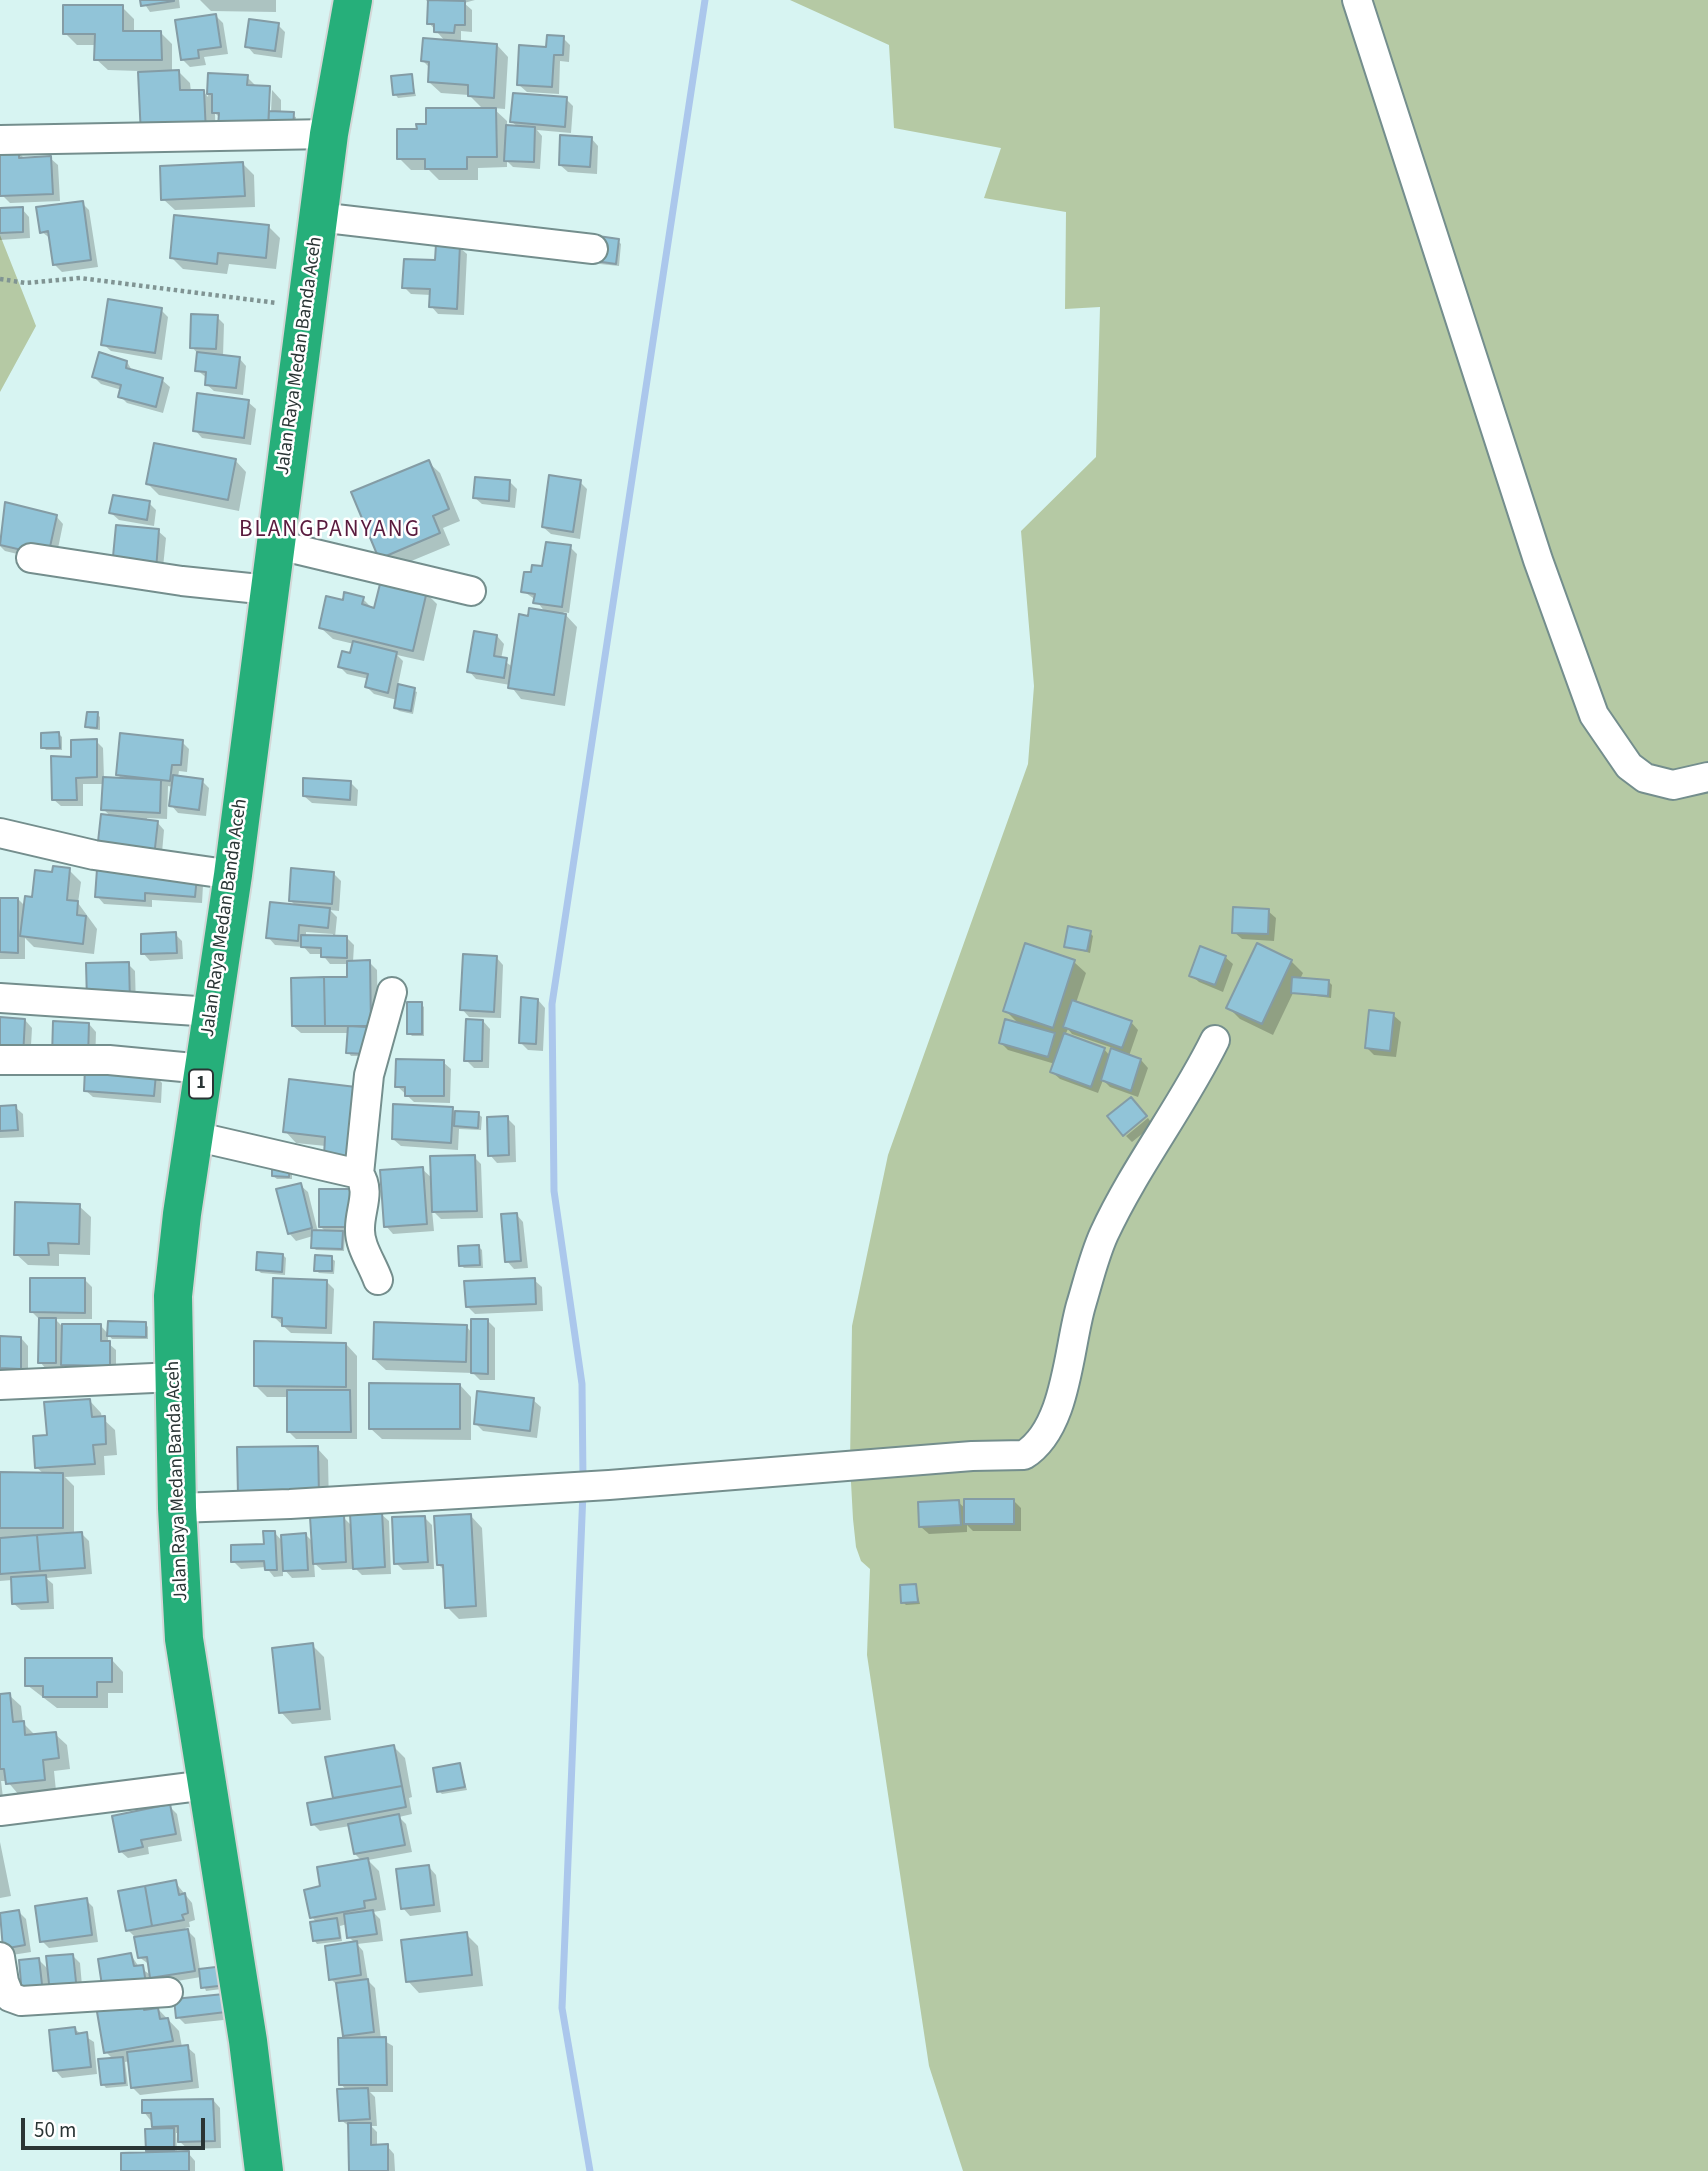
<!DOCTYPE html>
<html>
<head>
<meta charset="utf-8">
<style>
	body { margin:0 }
	#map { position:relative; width:1708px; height:2171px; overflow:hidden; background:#d7f4f2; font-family:"Source Sans 3",sans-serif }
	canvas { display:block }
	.scale { position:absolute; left:21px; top:2118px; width:184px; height:32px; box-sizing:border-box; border:4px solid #2a3535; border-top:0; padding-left:9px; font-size:21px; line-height:24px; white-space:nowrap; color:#2a3535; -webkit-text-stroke:5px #fff; paint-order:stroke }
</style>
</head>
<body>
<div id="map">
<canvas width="1708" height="2171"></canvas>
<div class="scale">50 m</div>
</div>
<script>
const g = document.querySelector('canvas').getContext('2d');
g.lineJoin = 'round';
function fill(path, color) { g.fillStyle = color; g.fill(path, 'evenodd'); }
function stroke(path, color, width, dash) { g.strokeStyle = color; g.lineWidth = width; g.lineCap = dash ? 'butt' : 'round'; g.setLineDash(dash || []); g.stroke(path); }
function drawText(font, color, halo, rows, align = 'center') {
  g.font = font + ' "Source Sans 3",sans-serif'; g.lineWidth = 5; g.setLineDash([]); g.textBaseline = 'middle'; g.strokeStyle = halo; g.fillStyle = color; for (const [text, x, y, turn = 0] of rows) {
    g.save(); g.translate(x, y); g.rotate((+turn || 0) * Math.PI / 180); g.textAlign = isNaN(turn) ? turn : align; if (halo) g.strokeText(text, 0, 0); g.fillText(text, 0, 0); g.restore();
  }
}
fill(new Path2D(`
	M790 0H1708V2171H963L929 2066 867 1655 870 1569 861 1561 856 1547 853 1519 850 1464 852 1326 888 1155 1028 764 1034 686 1021 531 1096 457 1100 307 1065 309 1066 212 984 198 1001 148 894 128 889 45Z
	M0 235 36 326 0 392Z`), '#b5c9a4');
fill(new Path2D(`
	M142 0H179L180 8 150 12Z
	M200 0H276V12L211 11Z
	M426 0H475L464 3 472 10V32L461 31V43L497 45 508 57 505 109 493 108 507 121V127H518L512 122 566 99 573 106 571 133 537 130 542 136 540 169 513 167 507 161V167L478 168V180H439L429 170H411L399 158 419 131 428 126 484 110 469 95 441 93 429 82 430 68 423 61 446 42 429 23V4Z
	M122 7 134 19V32L161 33 172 44V72H179L190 83 191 92 203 91 208 97 210 75 247 77 257 87 271 89 267 112H271L272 90 281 100V113L296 117 295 134 220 118 215 113 216 144 143 135 140 71 108 70 96 59V45H77L65 33Z
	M216 16 223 23 228 54 204 57 206 65 190 67 183 60Z
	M278 25 285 32 282 58 254 54 247 46Z
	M563 38 570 45 569 62 560 61 559 94 527 92 519 85 548 49Z
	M411 76 416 96 398 98 395 94Z
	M591 138 598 146 597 174 568 172 560 165Z
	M18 152 25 159 50 158 58 165 60 201 10 203 2 195Z
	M242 163 254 175 255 207 175 210 163 199Z
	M82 203 89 210 98 267 62 272 55 265 51 239 42 232Z
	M22 209 29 217 30 238 0 240V210Z
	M268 226 280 238 276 269 229 264 227 274 183 269 172 258Z
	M618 241 621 244 619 266 600 264 597 261Z
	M459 247 467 254 464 315 438 314 431 306V295L411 294 404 287Z
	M161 310 168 317 162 360 111 351 103 344Z
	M217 317 224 324 223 356 239 358 246 366 243 395 214 391 206 384 207 378 197 370 199 355 192 347Z
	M127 362 133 372 162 380 170 387 163 413 127 403 120 396 122 390 101 384 94 377Z
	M248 402 256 409 251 445 202 438 195 430Z
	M235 460 246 472 239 511 159 495 148 484Z
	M428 462 440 473 460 521 443 528 450 545 392 569 381 558Z
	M510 482 517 489 515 508 482 504 474 497Z
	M580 482 587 489 580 539 551 534 543 527Z
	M149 503 156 510 154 526 119 520 111 513Z
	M6 504 56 516 63 524 55 563 5 551 0 546Z
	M158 531 166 538 162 577 122 574Z
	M570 547 577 554 569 613 563 612 577 627 565 706 521 699 510 685 476 679 469 671 497 636 504 644 501 659 513 667 530 618 545 612 536 600 523 591 532 574Z
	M426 593 437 604 424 661 397 655 403 661 398 685 417 692 413 714 399 711 396 708 397 700 374 694 367 687 369 679 347 674 340 667 352 656 354 644 333 639 321 628 344 602 363 599 373 609Z
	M97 714 100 717V730L90 729 87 726Z
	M59 734 62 737V750H46L43 747Z
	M96 741 103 748 104 779 123 780 118 775 182 742 189 749 187 772 179 771 178 777 202 781 209 788 206 816 178 813 171 805 173 787 168 786 167 819 147 818V821L157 822 164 830 161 864 103 809 104 784H83V806H61L53 799 73 758Z
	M351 783 358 790 357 806 312 803 304 796Z
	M69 870 81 882 78 903 97 929 94 954 34 947 25 938V959H0V899H18L26 907 53 874Z
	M99 871 203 885 202 903 152 900V907L104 904 97 896Z
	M333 873 341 881 339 911 330 910 337 917 335 937H346L354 945 353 962H369L377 970 378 1033 369 1056H351L348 1052 349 1033H301L293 1026 349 979V964H330L322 954H310L304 947 275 945 268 937 297 907 290 900ZM306 932 333 934V937H306Z
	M1268 911 1276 918 1274 941 1242 939 1234 932Z
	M1090 933 1093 936 1090 953 1066 946Z
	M175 934 182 941 183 959 150 961 143 953Z
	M1027 946 1074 962 1086 973 1076 1003 1131 1022 1138 1030 1129 1056 1141 1060 1148 1068 1138 1097 1110 1087 1103 1080 1098 1093 1060 1079 1052 1072 1055 1064 1008 1050 1001 1043 1019 1024 1005 1010ZM1068 1029 1072 1034 1113 1048 1110 1056 1104 1049 1065 1035Z
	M496 957 503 965 501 1018 469 1017 462 1009Z
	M1225 957 1233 964 1223 992 1199 982 1191 975Z
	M1291 961 1303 973 1300 979 1328 981 1332 985 1331 998 1293 993 1273 1035 1240 1019 1228 1007Z
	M128 964 135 971 136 1008 89 1002Z
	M538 1000 545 1008 543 1051 528 1050 521 1043Z
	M421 1004 424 1007V1036H412L409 1033Z
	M1393 1015 1401 1022 1396 1057 1374 1055 1366 1047Z
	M0 1019 25 1020 32 1028 30 1063Z
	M483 1021 490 1029 489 1068H474L466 1060Z
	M89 1024 96 1032 95 1065 61 1063Z
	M443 1062 451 1069 450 1103 414 1102 397 1086Z
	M155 1075 162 1083 161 1103 93 1097 85 1090Z
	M356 1089 326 1146 296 1143 285 1131Z
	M15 1107 23 1114 24 1137 0 1138V1108Z
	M452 1109 456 1113 478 1114 482 1117 481 1130 459 1129 458 1150 401 1146 393 1139Z
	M507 1118 515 1126 516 1162 497 1163 490 1155Z
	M1148 1118 1153 1125 1132 1142 1126 1136Z
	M474 1157 481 1164 483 1218 441 1219 432 1210 434 1231 393 1234 386 1226 422 1169 433 1179Z
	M292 1165V1179H277L273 1176Z
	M300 1185 308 1192 318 1232 327 1233 321 1227V1191L360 1234H345L344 1251 316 1250 313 1247V1236L296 1241 289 1233Z
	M79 1206 91 1217 90 1255 59 1254V1266L28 1265 16 1254Z
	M516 1214 523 1222 528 1268 514 1269 507 1261Z
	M479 1247 482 1250 483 1268H464L461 1265Z
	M283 1255 286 1258 285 1275 261 1273 258 1270Z
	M331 1258 335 1261 334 1274 319 1273 316 1270Z
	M85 1280 92 1287V1319H55L62 1326H101L109 1335 145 1323 148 1327V1339H112L108 1334V1343L116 1350V1373L70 1372 63 1364V1370H47L40 1362V1320L32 1312Z
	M534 1280 542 1287 543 1311 475 1314 467 1306Z
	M327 1282 334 1289 332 1334 291 1333 274 1317Z
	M488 1321 495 1328V1380H480L473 1373 386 1370 374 1359 467 1327 472 1333Z
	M0 1338H21L28 1346V1375H0Z
	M346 1344 357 1356V1439H296L289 1432V1397H267L255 1385Z
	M460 1385 471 1397V1440L382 1439 370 1428Z
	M533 1400 541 1407 537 1438 483 1431 475 1423Z
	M90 1401 101 1413 102 1418 115 1430 117 1455 104 1456 105 1475 65 1477 74 1486V1534H82L89 1541 92 1574 46 1578 53 1584 54 1609 21 1610 13 1603 12 1580 0 1581V1474H44L36 1467 48 1437Z
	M317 1448 328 1460 329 1507H251Z
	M1014 1501 1021 1508V1531H973L967 1525V1532L929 1534 921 1527 958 1502 966 1509Z
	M381 1514 389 1521 391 1574 362 1575 353 1566V1569L322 1570 314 1563 315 1577 292 1578 283 1568V1576L274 1577 266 1567 241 1569 233 1561 265 1545 274 1532 283 1542 306 1535 314 1543 343 1517 352 1526Z
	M471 1516 482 1528 487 1617 459 1619 447 1607 445 1571 438 1564Z
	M425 1518 432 1525 434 1569 403 1570 396 1563Z
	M915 1585 920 1604 906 1605 903 1602Z
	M312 1645 324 1657 331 1720 292 1724 281 1712Z
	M112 1660 123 1672V1693H108V1708H57L27 1685Z
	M9 1695 21 1706 23 1723 34 1734H55L67 1745 70 1769 54 1771 56 1791 19 1795 7 1781H1L4 1806 0 1807V1696Z
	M393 1746 405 1758 412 1797 409 1798 412 1814 399 1817 406 1824 412 1852 368 1860 379 1871 386 1910 373 1912 380 1919 383 1941 357 1944 363 1951 368 1981 375 1988 381 2039 393 2046V2092H370L375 2097 377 2126H371L377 2132V2146H387L394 2154 395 2171H351L350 2127 341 2120 347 2091 341 2084 349 2039 344 2035 338 1986 331 1979 355 1943 349 1937 347 1924 340 1926 342 1941 317 1944 314 1940 317 1923 312 1917 322 1888 362 1861 355 1854 350 1826 320 1831 313 1824 335 1800 327 1759Z
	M460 1765 467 1790 442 1794 439 1791Z
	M169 1806 177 1814 182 1841 148 1847 149 1854 128 1858 120 1851Z
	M0 1842 11 1896 0 1898Z
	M429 1867 436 1875 441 1912 410 1916 403 1908Z
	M175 1882 192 1903 195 1920 189 1922 190 1927 185 1928 195 1938 200 1970 229 1988 206 1991 201 1977 159 1984 150 1975 152 1990 112 1999 131 1955 139 1967 152 1976 150 1965 139 1957 135 1937 128 1930Z
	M86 1900 93 1907 98 1942 49 1948 42 1941Z
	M19 1912 26 1919 31 1952 12 1955 5 1948 0 1915Z
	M466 1934 478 1946 483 1986 419 1993 408 1981Z
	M73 1956 80 1963 83 1997 31 2002 39 1960 49 1970Z
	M224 1996 233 2019 185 2024 178 2017Z
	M143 2006 148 2011 158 2009 179 2031 182 2047H187L195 2054 199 2088 140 2095 133 2088 130 2061 125 2062 128 2086 106 2088 103 2084 113 2059 106 2052Z
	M74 2029 94 2042 97 2074 62 2078 55 2070Z
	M213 2100 220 2108 221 2148 188 2149 180 2142V2133H176L177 2153H188L195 2161V2171H123L151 2154 147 2150 158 2130 144 2112Z`), '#0003');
stroke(new Path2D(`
	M583 1480 582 1384 554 1191 552 1004 705 0
	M583 1492 562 2008 590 2171`), '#abc7ec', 7);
const building = new Path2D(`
	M140 0H174V1L141 6Z
	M428 0 465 1V25H455L454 33 434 32V24H427Z
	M63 5H123V31H161L162 60H94L95 34H63Z
	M216 14 221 47 198 50 199 58 181 60 175 20Z
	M249 19 279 23 275 51 245 47Z
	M547 35 564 36 563 55H554L552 87 517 85 519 45 546 47Z
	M423 38 497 44 494 98 468 96V85L428 82 429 62 421 61Z
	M179 70 180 90H204L206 133 141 136 138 72Z
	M208 73 248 75 247 85 270 86 268 130 218 127 219 113H212V94H207Z
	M412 74 414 93 393 95 391 76Z
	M513 93 567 97 565 127 510 122Z
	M426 108H496L497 157H467V169H425V159H397V129H417L416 124H426Z
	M269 111 294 112 293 131 268 130Z
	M506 125 535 127 534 162 504 161Z
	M560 135 592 137 590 167 559 165Z
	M19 150V158L51 156 53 194 0 196V151Z
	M243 162 245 196 161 200 160 166Z
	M83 201 91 260 53 265 48 231 40 233 36 207Z
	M23 207V232L0 233V208Z
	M174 215 269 225 266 258 218 253 217 264 170 258Z
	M598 236 619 239 616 264 595 261Z
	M436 244 460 245 457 309 429 307 430 289 402 288 404 259 435 260Z
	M108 299 162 308 155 353 101 345Z
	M191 314 218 315 216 349 190 348Z
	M99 352 127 361 126 368 163 378 156 407 118 397 121 385 92 377Z
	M197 352 240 357 236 388 205 385 206 372 195 371Z
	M197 393 249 400 244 438 193 431Z
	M154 443 236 459 228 500 146 484Z
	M429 460 449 509 433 516 440 533 379 559 351 492Z
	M549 475 581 480 573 532 542 527Z
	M475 477 510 480 509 501 473 498Z
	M113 495 150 501 147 520 109 513Z
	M5 502 57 515 48 556 0 545Z
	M116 525 159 529 156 571 112 567Z
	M546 542 571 545 562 607 533 603 535 594 521 592 524 572H531L532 565 542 566Z
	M381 580 427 591 413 651 319 628 326 596 343 600 344 592 364 597 362 604 374 608Z
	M529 608 566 614 554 695 508 688 519 614 528 616Z
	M474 631 497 635 494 656 507 658 504 678 467 672Z
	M353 641 397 652 388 693 365 687 368 674 338 667 342 651 350 653Z
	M398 684 415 688 411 711 394 708Z
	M87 712H98L97 728 85 727Z
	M59 732 60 748H41V733Z
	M120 733 183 740 181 765H172L170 781 116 775Z
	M97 739V777L76 778 77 800H52L51 756 71 757V740Z
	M173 775 203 779 199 810 169 806Z
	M103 777 161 780 160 813 101 810Z
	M303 778 351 781 350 800 303 796Z
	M101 814 158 821 154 857 97 851Z
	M53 866 70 868 67 900 78 901 77 915 86 916 83 944 20 936 25 896 32 897 35 870 52 872Z
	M291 868 334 872 332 904 289 901Z
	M97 869 197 876 195 897 145 893V901L95 897Z
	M0 898H18V953L0 952Z
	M270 902 330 908 328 928 299 925 298 941 266 938Z
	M1233 907 1269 909 1268 934 1232 933Z
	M1068 926 1091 931 1087 951 1064 947Z
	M176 932 177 953 141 954V934Z
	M301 935 347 936V958L321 957V948L301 947Z
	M1025 943 1075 960 1053 1028 1003 1011Z
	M1257 943 1292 960 1262 1024 1226 1008Z
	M1200 946 1226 956 1215 985 1189 976Z
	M463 954 497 956 494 1012 460 1010Z
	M370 960 371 1026H325L324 977H347V961Z
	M129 962 130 1002H87L86 963Z
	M324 977 325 1026H292L291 978Z
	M1292 977 1329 980 1328 996 1291 993Z
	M521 997 538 999 536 1044 519 1043Z
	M1072 1000 1132 1021 1122 1048 1063 1027Z
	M407 1002H422V1034H407Z
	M1369 1010 1394 1013 1390 1051 1365 1048Z
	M0 1017 25 1019 23 1057 0 1056Z
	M466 1019 483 1020 482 1061H464Z
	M1005 1019 1055 1033 1048 1057 999 1043Z
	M53 1021 89 1023 88 1058 52 1057Z
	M348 1026 367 1027 366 1054 346 1053Z
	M1064 1033 1105 1048 1091 1087 1050 1072Z
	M1111 1048 1141 1059 1131 1091 1101 1080Z
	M396 1059 444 1060V1096H405V1087H395Z
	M85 1068 156 1074 154 1096 84 1091Z
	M289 1079 356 1087 348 1159 324 1156 325 1137 283 1132Z
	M1131 1097 1147 1116 1123 1136 1107 1116Z
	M393 1104 453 1107 451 1143 392 1139Z
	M16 1105 18 1130 0 1131V1106Z
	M455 1111 479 1112 478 1128 454 1126Z
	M508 1116 509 1155 488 1156 487 1117Z
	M475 1155 477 1211 432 1212 430 1156Z
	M272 1159 290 1160 289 1177 272 1176Z
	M423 1167 427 1224 384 1227 380 1170Z
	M301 1183 312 1228 288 1234 276 1189Z
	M319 1189H353L354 1227H319Z
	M15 1202 80 1204 79 1244 48 1243 49 1255H14Z
	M517 1213 521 1261 505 1262 501 1214Z
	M312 1230 343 1231 342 1249 311 1248Z
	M479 1245 480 1265 459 1266 458 1246Z
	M257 1252 283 1254 282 1272 256 1270Z
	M315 1255 332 1256V1271H314Z
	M30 1278H85V1313L30 1312Z
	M273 1278 327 1280 326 1328 282 1326V1318L272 1317Z
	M535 1278 536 1304 466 1307 464 1281Z
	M39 1318H56V1363H38Z
	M471 1319H488V1374L471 1373Z
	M108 1321 146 1322V1337L107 1336Z
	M374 1322 467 1325 466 1362 373 1359Z
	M62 1324H101V1341H110V1366L61 1365Z
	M0 1336 21 1337V1369L0 1368Z
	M254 1341 346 1343V1387L254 1386Z
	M369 1383 460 1384V1429H369Z
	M287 1390H350L351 1432H287Z
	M477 1391 534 1398 530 1431 474 1424Z
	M90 1399 92 1417 105 1416 106 1444 93 1445 95 1464 35 1468 33 1436 47 1435 44 1402Z
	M318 1446 319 1496H238L237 1447Z
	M0 1472 63 1473V1528H0Z
	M964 1499H1014V1524H964Z
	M959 1500 961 1525 919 1527 918 1502Z
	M382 1512 385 1567 353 1569 350 1514Z
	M471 1514 476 1606 445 1608 443 1565H437L434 1516Z
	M344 1515 346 1562 313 1564 310 1517Z
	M425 1516 428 1562 394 1564 392 1517Z
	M263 1531H275L277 1570H265L264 1561 231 1562V1545L264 1544Z
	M82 1532 85 1568 40 1571 37 1535Z
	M306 1533 308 1570 283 1571 281 1535Z
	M37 1535 40 1571 0 1574V1538Z
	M46 1575 48 1602 12 1604 11 1577Z
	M916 1584 918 1602 901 1603 900 1585Z
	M313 1643 320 1709 279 1713 272 1648Z
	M25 1658H112V1682H97V1697H43V1686H25Z
	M10 1693 13 1722 24 1721 25 1735 56 1732 59 1758 43 1760 45 1780 6 1784 4 1769H0V1694Z
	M394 1745 402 1786 333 1798 325 1757Z
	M460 1763 465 1787 437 1792 433 1768Z
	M402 1786 406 1807 311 1825 307 1803Z
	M170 1804 176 1834 141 1840 143 1847 119 1852 112 1816Z
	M399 1814 405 1845 354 1854 348 1824Z
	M368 1858 376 1899 364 1901 365 1908 310 1918 304 1890 320 1886 317 1867Z
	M429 1865 434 1905 401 1909 396 1869Z
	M176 1880 179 1895 185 1893 188 1913 182 1915 184 1920 152 1926 145 1886Z
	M145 1886 152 1926 126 1931 118 1891Z
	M87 1898 92 1935 40 1942 35 1906Z
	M19 1910 25 1945 3 1949 0 1913Z
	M373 1910 377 1934 347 1938 344 1914Z
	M337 1918 340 1938 313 1941 310 1922Z
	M188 1929 195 1971 150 1978 147 1957 138 1958 134 1937Z
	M467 1932 472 1975 406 1982 401 1940Z
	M357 1941 361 1975 329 1980 325 1946Z
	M131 1953 134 1966 143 1965 146 1983 103 1992 98 1959Z
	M73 1954 77 1991 50 1993 46 1956Z
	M39 1958 43 1993 22 1995 19 1960Z
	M224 1966 227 1985 201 1988 199 1969Z
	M368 1979 374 2032 343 2036 336 1983Z
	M224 1994 226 2012 176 2018 174 1999Z
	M144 2004V2010L158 2008 160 2019 168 2018 173 2041 104 2053 96 2006Z
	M75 2027 76 2034 87 2032 91 2067 53 2071 49 2030Z
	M386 2037 387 2085H339L338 2038Z
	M188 2045 192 2081 131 2088 127 2052Z
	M123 2057 125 2083 101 2085 98 2059Z
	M368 2088 370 2119 339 2121 337 2089Z
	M213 2099 215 2141 178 2142V2126L152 2127 151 2113H142V2100Z
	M348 2123H371V2145L388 2144V2171H349Z
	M174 2128V2150L146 2151 145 2129Z
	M189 2151V2171H121V2153Z`);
fill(building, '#91c4d8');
stroke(building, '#849ca5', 2);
const minor = new Path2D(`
	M1357 0 1538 560 1594 715 1629 766 1645 778 1673 785 1708 777
	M0 140 329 134
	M318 217 593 249
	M274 544 471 591
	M31 558 182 581 269 590
	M0 833 94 855 233 875
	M0 998 212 1012
	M0 1060H109L204 1069
	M194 1136 359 1174C371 1191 360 1209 360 1228 359 1246 372 1263 378 1280
	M359 1174 369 1075 392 992
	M0 1385 175 1377
	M177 1508 290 1504 609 1485 972 1456 1024 1455C1067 1428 1068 1350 1081 1305 1088 1282 1094 1256 1104 1234 1135 1167 1182 1107 1215 1040
	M0 1811 207 1785
	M0 1957 4 1982 10 1997 21 2001 168 1992`);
const highway = new Path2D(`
	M264 2171 248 2041 184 1639 177 1508 173 1296 182 1214 233 875 329 134 353 0`);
stroke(minor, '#748e8d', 32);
stroke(highway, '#d4d7d7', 42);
stroke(new Path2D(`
	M0 279 26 283 80 278 277 303`), '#809493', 4.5, [3.5, 3.5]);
stroke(minor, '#fff', 28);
stroke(highway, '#26af7a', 38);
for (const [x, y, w] of [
	[201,1084,24]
]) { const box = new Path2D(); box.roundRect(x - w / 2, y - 14.5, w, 29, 5); g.fillStyle = '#fff'; g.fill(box); stroke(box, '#2a3535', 2); }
drawText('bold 18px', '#2a3535', null, [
	["1",201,1084]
]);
drawText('19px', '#2a3535', '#fff', [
	["Jalan Raya Medan Banda Aceh",300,356,-82],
	["Jalan Raya Medan Banda Aceh",225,918,-82],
	["Jalan Raya Medan Banda Aceh",178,1481,-92]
]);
g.letterSpacing = '2px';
drawText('23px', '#591b3e', '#fff', [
	["BLANGPANYANG",330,531]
]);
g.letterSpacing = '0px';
</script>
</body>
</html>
